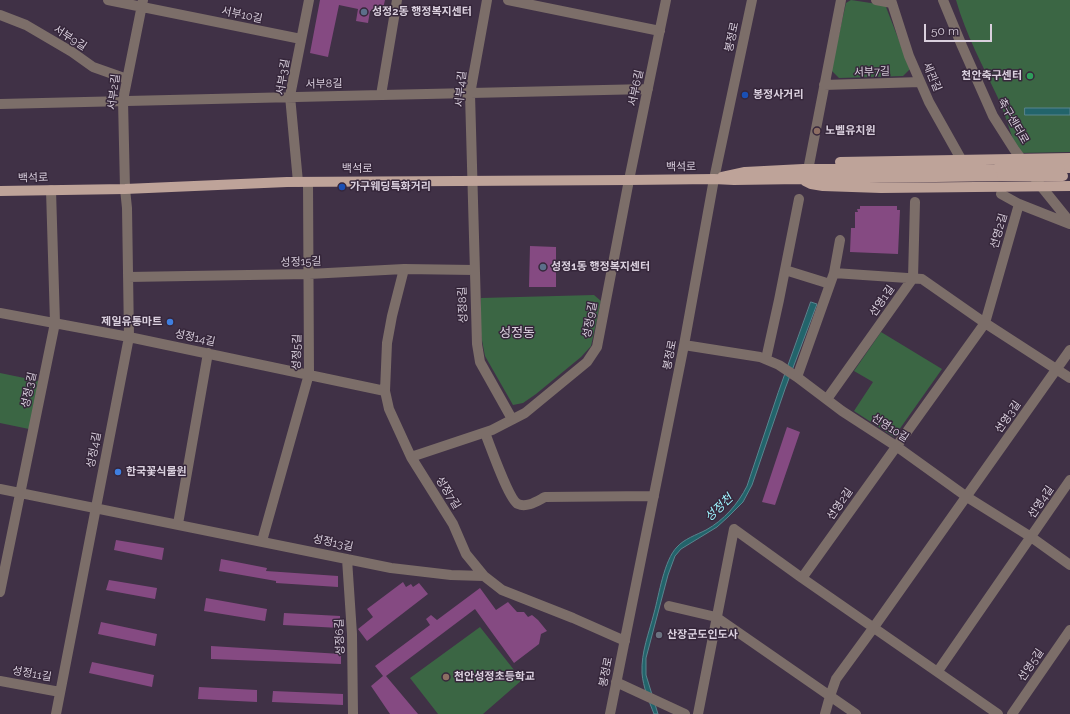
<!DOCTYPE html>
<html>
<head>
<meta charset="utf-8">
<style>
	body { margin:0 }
	#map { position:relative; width:1070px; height:714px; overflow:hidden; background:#403146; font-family:Raleway,sans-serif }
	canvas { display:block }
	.scale { position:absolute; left:924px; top:24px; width:68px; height:18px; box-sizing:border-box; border:2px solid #dad0de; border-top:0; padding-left:5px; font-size:12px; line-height:14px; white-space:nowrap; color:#dad0de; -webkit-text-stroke:3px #36273b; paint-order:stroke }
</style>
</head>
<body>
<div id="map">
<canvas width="1070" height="714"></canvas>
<div class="scale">50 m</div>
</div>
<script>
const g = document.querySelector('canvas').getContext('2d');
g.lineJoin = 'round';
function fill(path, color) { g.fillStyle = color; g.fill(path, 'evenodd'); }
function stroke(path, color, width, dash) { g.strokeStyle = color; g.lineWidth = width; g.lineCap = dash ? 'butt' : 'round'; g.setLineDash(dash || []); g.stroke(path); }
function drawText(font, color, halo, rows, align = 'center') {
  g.font = font + ' Raleway,"Noto Sans KR",sans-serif'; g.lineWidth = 3; g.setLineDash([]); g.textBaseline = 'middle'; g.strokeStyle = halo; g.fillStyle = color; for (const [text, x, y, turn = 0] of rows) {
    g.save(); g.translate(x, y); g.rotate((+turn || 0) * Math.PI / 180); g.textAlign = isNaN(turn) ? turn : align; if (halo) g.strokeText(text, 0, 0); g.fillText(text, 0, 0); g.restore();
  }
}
fill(new Path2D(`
	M851 0 884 5 886 7 910 69 903 76 839 78 831 70 846 3Z
	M956 0H1070V152L1018 153C1011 135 1006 116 998 98 983 66 966 35 956 0Z
	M594 295 601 301 591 346 581 357 536 394 523 403 513 405 485 356 481 335V298Z
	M881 332 942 369 894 437 854 411 873 382 854 371Z
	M0 373 39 381 29 429 0 423Z
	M480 627 522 680 483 714H438L410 678Z`), '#3b6644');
const water = new Path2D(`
	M1025 108H1070V115H1025Z
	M811 302 817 304 785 389 752 485 743 502 728 517 717 527 681 549 675 556 668 575 646 658V675L658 714H654C649 701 643 687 642 673 641 652 649 633 654 613 659 595 664 560 677 547 684 539 696 535 706 530 724 520 738 504 747 486L778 393Z`);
fill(water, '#22646b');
stroke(water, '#59848e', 1);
fill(new Path2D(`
	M320 0H385L382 13 370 11 368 23 356 21 358 9 339 5 328 57 310 53Z
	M860 206H897V210H900L898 254 850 252 851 228H855V212H858L857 209H860Z
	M530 246 556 247V287H529Z
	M787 427 800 432 775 505 762 502Z
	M116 540 164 548 162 560 114 550Z
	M221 559 267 568 266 571 338 576V587L276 583V581L219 571Z
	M109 580 157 588 155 599 106 590Z
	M403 582 406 587 411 584 413 587 419 583 428 594 367 641 358 629 373 617 367 609Z
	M480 588 496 610 508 602 517 612H524L528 617 532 615 538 620 547 631 541 634 539 644 514 663 475 609 386 676 418 714H390L371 686 383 676 375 666 430 625 426 619 431 615 437 620Z
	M206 598 267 609 265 621 204 611Z
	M284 613 340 616V628L283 625Z
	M101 622 157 634 155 646 98 634Z
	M211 646 341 654V664L211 659Z
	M92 662 154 675 152 687 89 673Z
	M199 687 257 690V702L198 699Z
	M273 691 343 694V705L272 702Z`), '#854a82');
stroke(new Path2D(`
	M108 0 301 39
	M487 0 470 94 477 344 480 362 512 419
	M508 0 660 31
	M876 0 892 3
	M891 0 909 56 929 102 961 159
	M943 0 962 46 993 116 1014 149 1025 164
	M0 15 26 25 72 52 93 67 127 79
	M824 85 920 82
	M381 95 397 0
	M0 104C216 97 432 95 648 89
	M809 165 841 0
	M1036 180 1070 222
	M298 182 290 96 309 0
	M1001 194 1019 204 1070 224
	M404 269 392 316 387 343 385 391 389 409 411 457 453 524 466 554 484 576 502 590 573 618 625 641
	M785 270 830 284
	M834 273 922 279 985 323 1070 378
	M128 277 309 274 404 269 474 270
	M0 313 129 337 385 391
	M684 345 760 357 779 365 797 377 842 411 896 446 967 497 1031 537 1070 565
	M766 359 779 300 799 199
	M797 377 834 273 840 240
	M827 399 913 278 915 202
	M485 433C490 445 509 500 518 504 527 508 537 501 545 497L654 496
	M411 457 492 430 525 413 587 362 597 347 629 180 666 0
	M0 489 391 568 451 575 484 576
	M178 524 208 353
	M262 541 309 374 308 182
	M347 559 352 634 353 714
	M802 578 998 714
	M0 592 55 323 51 190
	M669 606 716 617 856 714
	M938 671 1070 480
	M0 681 60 692
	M616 682 685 714
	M56 714 129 337 127 208 125 189 123 100 143 0
	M610 714 684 345 714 179 752 0
	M698 714 734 529 802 578 985 323 1019 204
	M825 714 830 696 836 679 874 627 1070 350
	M1012 714 1070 630`), '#7c6e69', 10);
stroke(new Path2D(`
	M840 162 1070 158
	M1060 168H1070
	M722 177 745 172 803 169 998 168
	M805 181 811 184 823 186 881 188 1070 186
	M0 191 125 189 287 182 629 180 714 179 734 180 1002 176`), '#bea399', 10);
stroke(new Path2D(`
	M998 168H1060
	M1002 176H1063`), '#bea399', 10);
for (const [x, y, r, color] of [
	[364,12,4,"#5c6f8a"],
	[1030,76,4,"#2e9e5b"],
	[745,95,4,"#1a4fb4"],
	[817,131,4,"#8d6e63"],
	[342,187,4,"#1a4fb4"],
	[543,267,4,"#5c6f8a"],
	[170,322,4,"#3f7fe0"],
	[118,472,4,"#3f7fe0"],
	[659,635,4,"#6b7280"],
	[446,677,4,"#8d6e63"]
]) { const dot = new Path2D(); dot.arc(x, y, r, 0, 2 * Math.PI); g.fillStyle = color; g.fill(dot); stroke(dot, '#36273b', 1.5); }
drawText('bold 11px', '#dad0de', '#36273b', [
	["성정2동 행정복지센터",372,12],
	["천안축구센터",1022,76,"right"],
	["봉정사거리",753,95],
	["노벨유치원",825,131],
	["가구웨딩특화거리",350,187],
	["성정1동 행정복지센터",551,267],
	["제일유통마트",162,322,"right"],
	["한국꽃식물원",126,472],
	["산장군도인도사",667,635],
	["천안성정초등학교",454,677]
], 'left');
drawText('11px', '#dad0de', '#36273b', [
	["서부10길",242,15,12],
	["봉정로",732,37,-78],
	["서부9길",70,38,32],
	["서부7길",872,72,-2],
	["서부3길",283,77,-81],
	["세관길",932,77,67],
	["서부8길",324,84,-1],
	["서부6길",636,88,-78],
	["서부4길",461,89,-85],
	["서부2길",114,92,-83],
	["축구센터로",1013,121,60],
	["백석로",681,167,-1],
	["백석로",357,169],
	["백석로",33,178,-2],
	["선영2길",999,231,-74],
	["성정15길",301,262,-2],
	["선영1길",882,301,-55],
	["성정8길",463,305,-92],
	["성정9길",590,320,-79],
	["성정14길",195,338,12],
	["성정5길",297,352,-89],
	["봉정로",670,355,-79],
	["성정3길",29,390,-78],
	["선영3길",1008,417,-55],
	["선영10길",890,428,33],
	["성정4길",94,450,-79],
	["성정7길",448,493,58],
	["선영4길",1041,502,-56],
	["선영2길",840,504,-55],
	["성정13길",333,543,12],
	["성정6길",340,637,-92],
	["선영5길",1031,665,-56],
	["봉정로",606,672,-79],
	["성정11길",32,674,10]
]);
drawText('italic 12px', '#9ef4fe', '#36273b', [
	["성정천",719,508,-44]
]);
drawText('13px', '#dad0de', '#36273b', [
	["성정동",517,333]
]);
</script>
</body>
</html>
